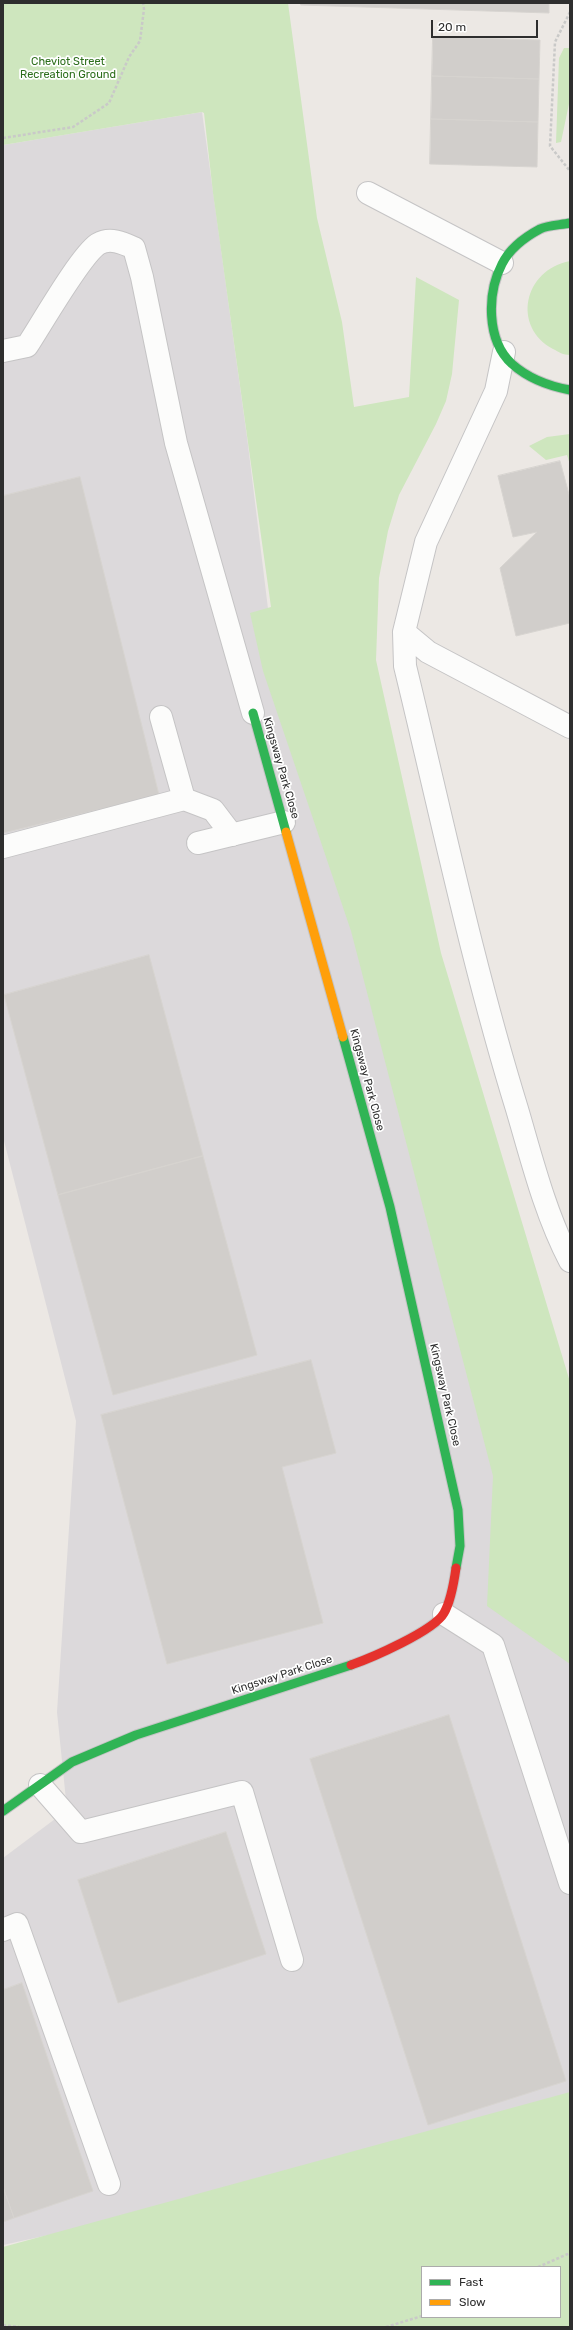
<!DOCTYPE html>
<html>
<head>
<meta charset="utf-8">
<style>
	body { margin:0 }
	#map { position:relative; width:573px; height:2330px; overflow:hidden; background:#ece8e4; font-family:Rubik,sans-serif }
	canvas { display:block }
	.frame { position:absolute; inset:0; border:4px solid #2e2e2e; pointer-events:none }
	.legend { position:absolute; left:421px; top:2266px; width:140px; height:52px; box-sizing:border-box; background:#fff; border:1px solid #ababab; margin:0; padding:5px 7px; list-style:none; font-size:12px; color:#2e2e2e }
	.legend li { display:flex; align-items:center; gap:8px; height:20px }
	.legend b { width:20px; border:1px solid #ababab }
	.scale { position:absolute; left:431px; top:20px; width:107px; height:18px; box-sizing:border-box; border:2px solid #2e2e2e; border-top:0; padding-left:5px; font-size:12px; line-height:14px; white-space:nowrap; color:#2e2e2e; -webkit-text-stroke:3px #fff; paint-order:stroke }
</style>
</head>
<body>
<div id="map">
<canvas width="573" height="2330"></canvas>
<div class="frame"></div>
<ul class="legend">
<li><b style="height:5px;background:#30b455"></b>Fast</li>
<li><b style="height:5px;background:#ff9f0a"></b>Slow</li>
</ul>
<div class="scale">20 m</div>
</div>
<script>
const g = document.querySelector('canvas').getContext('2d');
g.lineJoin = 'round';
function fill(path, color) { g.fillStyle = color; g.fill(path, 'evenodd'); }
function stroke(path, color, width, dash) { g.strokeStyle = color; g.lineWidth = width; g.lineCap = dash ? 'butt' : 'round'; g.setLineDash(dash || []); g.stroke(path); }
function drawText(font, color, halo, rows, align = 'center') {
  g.font = font + ' Rubik,sans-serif'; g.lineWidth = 3.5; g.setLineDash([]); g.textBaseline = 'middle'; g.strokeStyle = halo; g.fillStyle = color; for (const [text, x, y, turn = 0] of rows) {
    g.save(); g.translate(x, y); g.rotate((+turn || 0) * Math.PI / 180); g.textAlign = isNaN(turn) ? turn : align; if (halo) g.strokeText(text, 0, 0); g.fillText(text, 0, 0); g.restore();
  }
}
fill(new Path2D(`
	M202 112 247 437 281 715 411 1101 570 1638V2099L140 2215 3 2245V1858L67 1810 57 1712 76 1421 3 1137V145Z`), '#dcd9db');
fill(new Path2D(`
	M3 3H288L317 218 342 322 354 407 409 397 416 277 459 300 452 374 446 401 436 424 399 495 388 531 379 578 376 660 441 953 570 1382V1664L487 1606 493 1476 351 931 263 671 250 613 271 607 213 193 204 113 202 112 3 145Z
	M564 48H570V99L561 142 556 143 559 58Z
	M570 261V355C563 355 559 352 553 349 512 327 523 270 570 261Z
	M570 434V465L567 455 546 460 529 446 547 437Z
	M570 2092V2327H3V2247ZM422 2267H560V2317H422Z`), '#cee6be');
const building = new Path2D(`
	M301 3H549V13L301 5Z
	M433 37 540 40 539 79 432 76Z
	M432 76 539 79 538 122 431 119Z
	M431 119 538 122 537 167 430 164Z
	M560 461 570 498V623L516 636 500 568 537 532 513 537 498 476Z
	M80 477 159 795 3 833V496Z
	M149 955 203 1156 58 1195 4 995Z
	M203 1156 257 1355 113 1395 58 1195Z
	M311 1360 336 1453 282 1467 323 1623 167 1664 101 1415Z
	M449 1715 566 2081 428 2125 310 1759Z
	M226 1832 266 1954 118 2003 78 1880Z
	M22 1983 93 2191 14 2218 3 2187V1990Z
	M3 2187 14 2218 3 2222Z`);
fill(building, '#d1cecb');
stroke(building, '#d7d4d0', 1);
const lane = new Path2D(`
	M368 193 502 263
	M3 351 27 346C41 325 80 256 98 244 110 237 123 243 134 248L142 277 176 443 253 713
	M504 352 496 391 426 542 404 632 428 652 570 727
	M404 632 405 666C441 814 472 963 517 1109 532 1160 545 1213 570 1261
	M161 717 184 799
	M3 847 184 799 213 810 232 835
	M444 1614 493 1645 570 1883
	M40 1785 81 1832 242 1792 292 1960
	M3 1930 17 1924 109 2184`);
const street = new Path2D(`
	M198 843 284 822`);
const fast = new Path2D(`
	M570 223C561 225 548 225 540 229 525 237 510 248 502 264 487 293 486 340 512 364 529 379 548 386 570 390
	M253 713 286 832
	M343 1037 390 1207 458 1510 460 1546 456 1568
	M3 1811 72 1762 136 1735 351 1665`);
const slow = new Path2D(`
	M286 832 343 1037`);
const jam = new Path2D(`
	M351 1665C371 1658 434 1631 444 1613 451 1601 454 1582 456 1568`);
stroke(lane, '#c5c4c5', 24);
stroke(street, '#c5c4c5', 24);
stroke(fast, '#c5c4c5', 11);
stroke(slow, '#c5c4c5', 11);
stroke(jam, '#c5c4c5', 11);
stroke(new Path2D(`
	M570 12 555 42 550 146 570 171
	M3 138 73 127 109 103 129 57 140 41 144 9 143 3
	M538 2267 570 2253
	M3 2325 19 2327
	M386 2327 422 2316`), '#c9c9c8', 2.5, [3, 2]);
stroke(lane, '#fcfcfb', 22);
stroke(street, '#fcfcfb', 22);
stroke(fast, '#30b455', 9);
stroke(slow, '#ff9f0a', 9);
stroke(jam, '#e5322d', 9);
drawText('11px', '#2c6e1b', '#fff', [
	["Cheviot Street",68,62],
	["Recreation Ground",68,75]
]);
drawText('11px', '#2e2e2e', '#fff', [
	["Kingsway Park Close",281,768,74],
	["Kingsway Park Close",367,1080,75],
	["Kingsway Park Close",445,1395,77],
	["Kingsway Park Close",282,1675,-18]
]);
</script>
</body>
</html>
